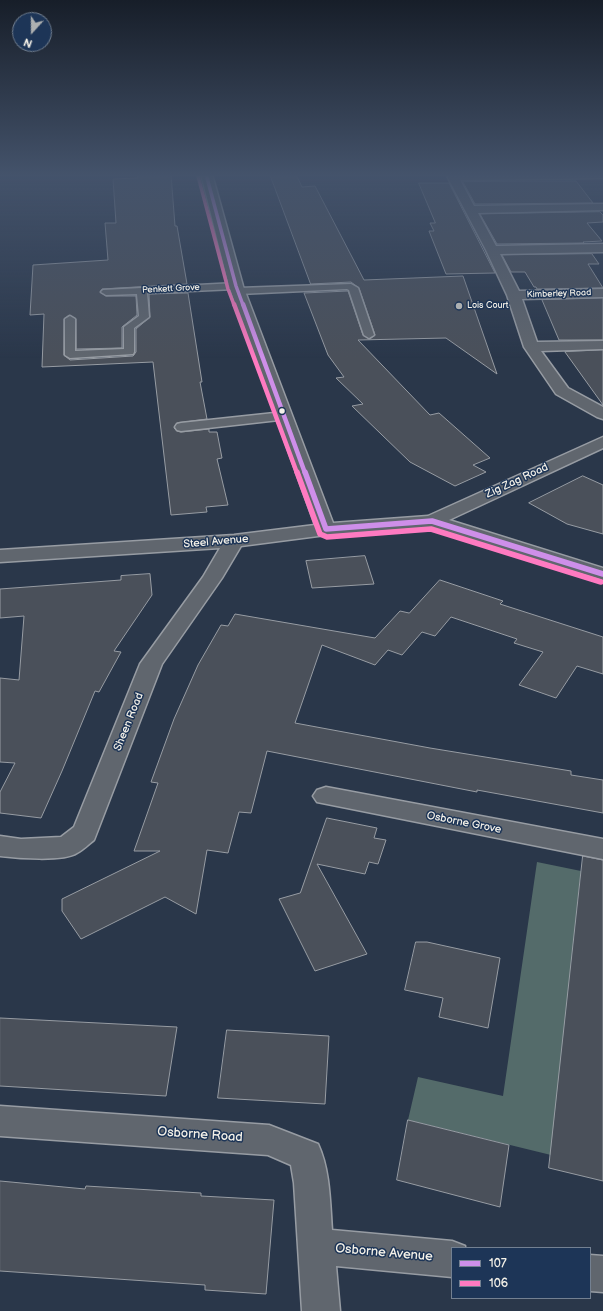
<!DOCTYPE html>
<html>
<head>
<meta charset="utf-8">
<style>
	body { margin:0 }
	#map { position:relative; width:603px; height:1311px; overflow:hidden; background:#2a374a; font-family:"Balsamiq Sans",sans-serif }
	canvas { display:block }
	.legend { position:absolute; left:451px; top:1247px; width:140px; height:52px; box-sizing:border-box; background:#1d3557; border:1px solid #738091; margin:0; padding:5px 7px; list-style:none; font-size:12px; color:#f4f1e8 }
	.legend li { display:flex; align-items:center; gap:8px; height:20px }
	.legend b { width:20px; border:1px solid #738091 }
	.north { position:absolute; left:12px; top:12px; width:40px; height:40px; box-sizing:border-box; background:#1d3557; border:1px solid #738091; border-radius:50%; rotate:201deg; font-size:11px; font-weight:700; line-height:16px; text-align:center; color:#f4f1e8 }
	.north::after { content:''; display:block; margin:auto; width:14px; height:18px; background:#adb0b1; clip-path:polygon(50% 0,100% 100%,50% 72%,0 100%) }
</style>
</head>
<body>
<div id="map">
<canvas width="603" height="1311"></canvas>
<ul class="legend">
<li><b style="height:5px;background:#ce8fe9"></b>107</li>
<li><b style="height:5px;background:#fe7ac1"></b>106</li>
</ul>
<div class="north">N</div>
</div>
<script>
const g = document.querySelector('canvas').getContext('2d');
g.lineJoin = 'round';
function fill(path, color) { g.fillStyle = color; g.fill(path, 'evenodd'); }
function stroke(path, color, width, dash) { g.strokeStyle = color; g.lineWidth = width; g.lineCap = dash ? 'butt' : 'round'; g.setLineDash(dash || []); g.stroke(path); }
function drawText(font, color, halo, rows, align = 'center') {
  g.font = font + ' "Balsamiq Sans",sans-serif'; g.lineWidth = 3; g.setLineDash([]); g.textBaseline = 'middle'; g.strokeStyle = halo; g.fillStyle = color; for (const [text, x, y, turn = 0] of rows) {
    g.save(); g.translate(x, y); g.rotate((+turn || 0) * Math.PI / 180); g.textAlign = isNaN(turn) ? turn : align; if (halo) g.strokeText(text, 0, 0); g.fillText(text, 0, 0); g.restore();
  }
}
fill(new Path2D(`
	M537 862 581 871 551 1155 408 1120 418 1077 503 1096Z`), '#546b6a');
const building = new Path2D(`
	M137 174H171L175 226H177L187 284 102 289 100 292 106 296H136L137 315 122 327V348L76 349V319L69 315 64 319V355L70 360 133 356 136 352V329L150 317 149 294 188 293 202 382H200L207 419 177 423 174 428 177 431 181 432 209 429V432H217L222 458 217 459 228 505 206 507 207 512 171 515 153 362 42 367 44 314 30 315 33 265 108 260 105 223H116L113 179 137 178Z
	M270 174H296L302 187 315 186 364 280 463 276 497 374 446 338 358 340 430 415 439 413 490 458 473 465 486 472 455 486 410 462 352 406 363 404 336 378 344 377 328 355 304 293 348 291 363 335 370 339 375 335 359 288 351 282 311 284Z
	M534 181H576L593 203 475 204 463 182Z
	M419 183H449L495 273 446 274 429 231H434L430 223H435Z
	M600 212 603 215V222L587 223 602 241 583 242 584 243 497 244 480 214Z
	M592 254 599 264H588L603 288 537 289 536 287H534L525 272H511L502 255Z
	M603 298V340H559L542 300Z
	M603 350V405L565 352Z
	M583 476 603 485V534L567 524 529 503Z
	M365 556 374 584 312 588 306 561Z
	M150 574 152 595 114 651 121 652 99 692 95 691 62 771 41 818 0 813V792L15 763 0 762V678L19 680 24 616 0 618V589L121 580V576Z
	M440 580 503 601 500 604 603 637V674L577 666 556 698 519 685 543 652 514 643 517 639 451 617 435 636 422 632 402 655 388 650 375 665 322 645 295 723 430 748 571 771V775L603 780V813L477 790V792L267 751 251 813 239 812 228 853 207 850 196 914 165 897 81 939 62 911V899L160 851H134L158 783 151 782 174 719 198 665 221 625 228 626 235 614 375 638 400 611 409 613Z
	M327 818 377 828 374 838 386 840 378 864 369 862 365 874 317 864 367 954 315 971 279 899 300 893Z
	M583 856 603 860V1181L549 1168Z
	M416 942H427L500 958 488 1028 439 1017 443 998 405 990Z
	M0 1018 177 1027 166 1096 0 1086Z
	M227 1030 329 1036 325 1104 218 1098Z
	M408 1120 509 1145 500 1207 397 1180Z
	M0 1181 85 1189 86 1186 201 1193V1196L274 1200 266 1294 205 1290V1285L0 1271Z`);
fill(building, '#4a505a');
stroke(building, '#979ca3', 1);
const service = new Path2D(`
	M236 283 239 284 241 286 239 288 351 284 358 288 374 335 369 338 364 335 349 290 347 289 239 294 236 293 234 291 235 289 147 293 149 317 134 328V352L133 354 70 358 65 355V319L70 316 75 319V351L124 349V327L139 316 137 294 106 295 101 292 103 290Z
	M284 412 288 413 290 416 288 419 181 431 177 430 175 427 177 424 181 423Z`);
const minor = new Path2D(`
	M201 174H212L243 286 333 523 428 516 603 437V448L449 520 603 568V580L431 527 326 535 241 546 222 578 162 664 94 840C89 844 83 850 77 853 63 862 17 858 0 856V836L21 839 61 837 74 827 140 664 203 577 220 548 0 562V550L234 535 315 525 229 286Z
	M446 174H603V178L460 180 474 206 603 204V210L478 213 496 246 603 244V252L500 254 519 291 603 289V297L522 299 537 342 603 341V349L541 351 568 388 603 407V419L597 417 556 394 524 347 507 295 486 250Z
	M326 787 603 839V859L317 802 313 796 317 790Z
	M0 1106 269 1125 318 1144C330 1170 330 1201 332 1230L452 1241 465 1246V1248H452V1277L336 1266 340 1311H302L294 1183 291 1165 268 1155 0 1136Z
	M590 1255 603 1256V1292L590 1291Z`);
stroke(service, '#979ca3', 3);
stroke(minor, '#979ca3', 3);
fill(service, '#60666e');
fill(minor, '#60666e');
stroke(new Path2D(`
	M206 174 236 286 243 305`), '#ce8fe9', 3.5);
stroke(new Path2D(`
	M243 304 305 473`), '#ce8fe9', 4.5);
stroke(new Path2D(`
	M305 472 326 529 432 521 603 574`), '#ce8fe9', 5.5);
stroke(new Path2D(`
	M198 176 228 289 234 305`), '#fe7ac1', 3.5);
stroke(new Path2D(`
	M234 304 297 473`), '#fe7ac1', 4.5);
stroke(new Path2D(`
	M297 472 320 534 327 537 431 529 601 582`), '#fe7ac1', 5.5);
const sky = g.createLinearGradient(0, 0, 0, 358);
sky.addColorStop(0, '#171e29');
sky.addColorStop(0.49, '#44536b');
sky.addColorStop(1, '#44536b00');
g.fillStyle = sky;
g.fillRect(0, 0, 603, 358);
for (const [x, y, r, color] of [
	[459,306,4,"#adb0b1"],
	[282,411,3.5,"#f4f1e8"]
]) { const dot = new Path2D(); dot.arc(x, y, r, 0, 2 * Math.PI); g.fillStyle = color; g.fill(dot); stroke(dot, '#1d3557', 1.5); }
drawText('9px', '#f4f1e8', '#1d3557', [
	["Penkett Grove",171,289,-3],
	["Kimberley Road",559,294,-2]
]);
drawText('9px', '#f4f1e8', '#1d3557', [
	["Lois Court",467,306]
], 'left');
drawText('11px', '#f4f1e8', '#1d3557', [
	["Zig Zag Road",517,481,-25],
	["Steel Avenue",216,542,-5],
	["Sheen Road",129,722,-68],
	["Osborne Grove",464,823,11]
]);
drawText('13px', '#f4f1e8', '#1d3557', [
	["Osborne Road",200,1135,4],
	["Osborne Avenue",384,1253,5]
]);
</script>
</body>
</html>
